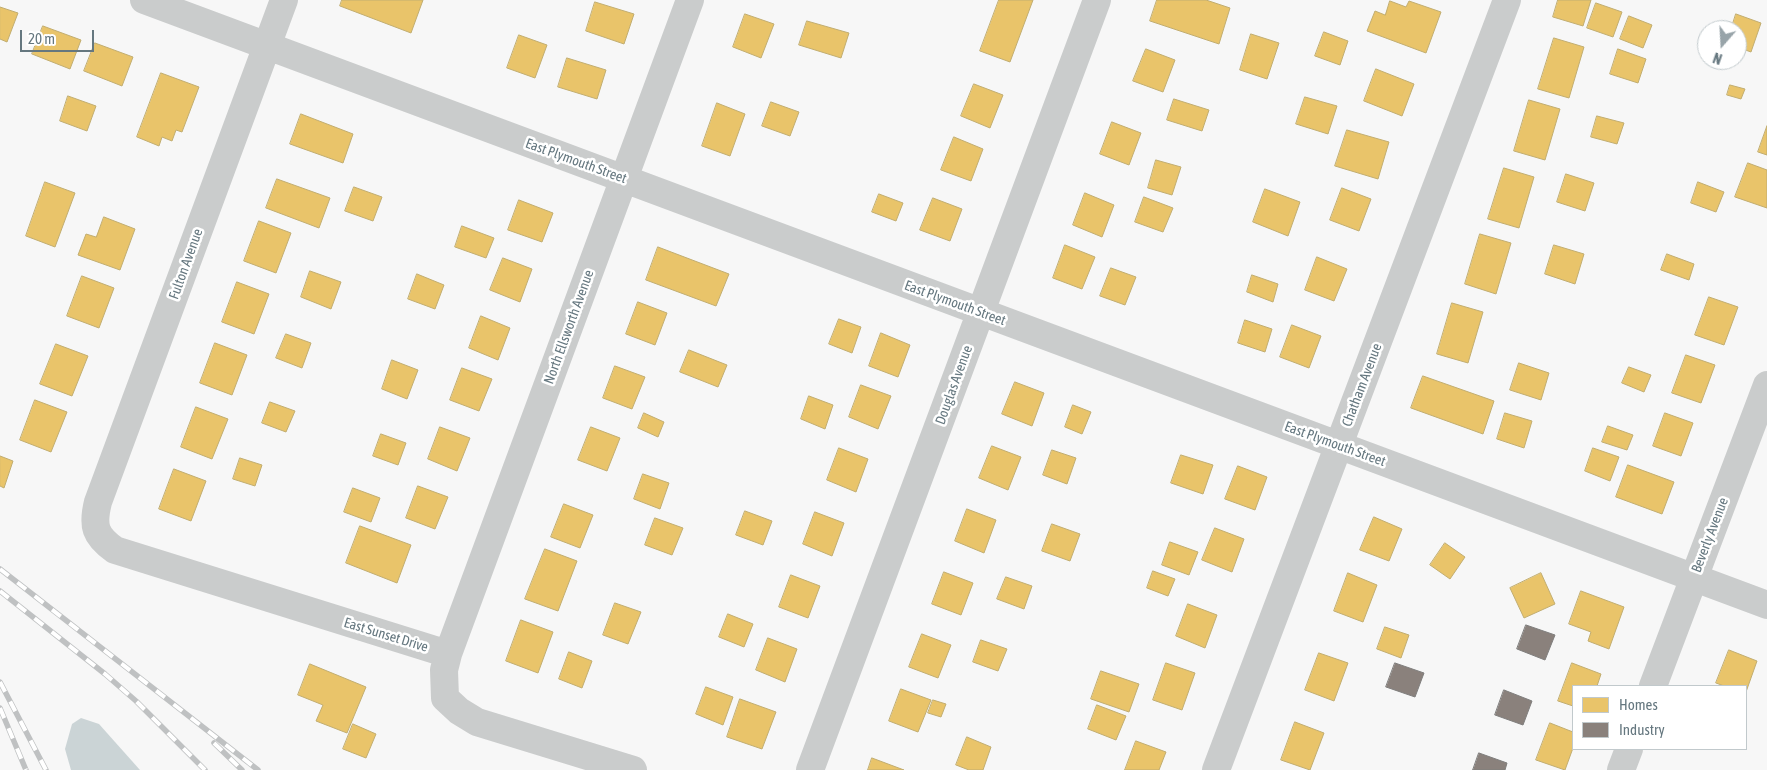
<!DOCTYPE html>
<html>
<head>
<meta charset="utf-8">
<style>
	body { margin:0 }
	#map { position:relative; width:1767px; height:770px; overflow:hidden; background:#f7f7f7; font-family:"Asap Condensed",sans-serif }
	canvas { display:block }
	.legend { position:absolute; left:1572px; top:685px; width:175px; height:65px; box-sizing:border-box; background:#fff; border:1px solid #c1c9cc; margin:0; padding:6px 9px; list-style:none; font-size:15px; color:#65777f }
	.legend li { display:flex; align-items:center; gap:10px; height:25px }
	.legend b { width:25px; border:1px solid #c1c9cc }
	.north { position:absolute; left:1697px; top:20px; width:50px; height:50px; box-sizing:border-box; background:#fff; border:1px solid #c1c9cc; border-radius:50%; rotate:199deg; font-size:14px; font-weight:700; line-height:20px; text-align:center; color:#65777f }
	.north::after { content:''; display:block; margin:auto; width:18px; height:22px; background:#98a4a9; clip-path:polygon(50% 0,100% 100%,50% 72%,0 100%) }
	.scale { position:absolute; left:20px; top:30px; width:74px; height:22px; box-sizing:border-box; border:2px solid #65777f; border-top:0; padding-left:6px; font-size:15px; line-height:18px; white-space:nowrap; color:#65777f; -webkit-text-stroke:4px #fff; paint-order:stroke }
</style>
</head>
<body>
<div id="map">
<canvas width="1767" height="770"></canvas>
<ul class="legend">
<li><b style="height:14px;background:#e9c46a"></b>Homes</li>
<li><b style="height:14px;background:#8a817c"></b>Industry</li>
</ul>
<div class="north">N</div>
<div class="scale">20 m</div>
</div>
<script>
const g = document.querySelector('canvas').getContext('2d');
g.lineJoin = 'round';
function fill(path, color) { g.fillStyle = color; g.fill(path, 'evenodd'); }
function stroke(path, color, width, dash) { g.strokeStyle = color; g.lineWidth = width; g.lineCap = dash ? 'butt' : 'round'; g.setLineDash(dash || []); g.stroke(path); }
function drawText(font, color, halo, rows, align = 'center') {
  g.font = font + ' "Asap Condensed",sans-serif'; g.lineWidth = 5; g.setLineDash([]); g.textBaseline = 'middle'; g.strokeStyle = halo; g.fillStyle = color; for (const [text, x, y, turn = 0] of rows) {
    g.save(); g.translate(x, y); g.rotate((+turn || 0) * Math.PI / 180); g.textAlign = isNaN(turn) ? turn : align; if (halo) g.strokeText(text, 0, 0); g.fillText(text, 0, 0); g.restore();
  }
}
fill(new Path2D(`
	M81 718 99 724 140 770H71L65 749 72 724Z`), '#cbd4d6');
const homes = new Path2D(`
	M342 0H423L411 33 340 6Z
	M999 0H1033L1010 62 980 51Z
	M1157 0H1206L1230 8 1219 44 1150 21Z
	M1558 0H1591L1583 26 1553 17Z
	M1390 1 1406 7 1409 1 1441 12 1426 53 1367 31 1375 11 1385 15Z
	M595 2 634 14 624 44 586 31Z
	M1596 3 1622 12 1613 37 1587 28Z
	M0 7 18 13 7 42 0 39Z
	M745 14 774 24 761 58 733 47Z
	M1736 14 1761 23 1751 52 1737 47V30H1731Z
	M1629 16 1652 25 1643 48 1620 39Z
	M807 21 849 33 841 58 799 45Z
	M43 26 81 40 70 69 32 54Z
	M1324 32 1348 41 1340 65 1315 56Z
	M1251 34 1279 43 1267 79 1240 70Z
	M519 35 547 45 535 78 507 68Z
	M1554 38 1584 47 1569 98 1538 89Z
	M95 43 133 57 122 86 84 71Z
	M1146 49 1175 60 1163 92 1133 81Z
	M1618 49 1646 59 1638 83 1610 74Z
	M567 58 606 70 597 99 558 87Z
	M1376 69 1414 84 1402 116 1364 101Z
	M161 73 199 87 182 132 176 130 172 141 162 137 159 146 137 137Z
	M974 84 1003 95 990 128 961 116Z
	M1730 85 1745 89 1741 99 1727 95Z
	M68 96 96 106 87 131 60 121Z
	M1305 97 1337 106 1328 134 1296 124Z
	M1174 99 1209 110 1202 131 1167 120Z
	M1529 100 1560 109 1545 160 1514 151Z
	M771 102 799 112 790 136 762 126Z
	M717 103 745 114 730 156 702 146Z
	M301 114 353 134 343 163 290 144Z
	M1597 116 1624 123 1617 144 1591 137Z
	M1112 122 1141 133 1129 165 1100 154Z
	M1767 126V155L1758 152Z
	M1347 130 1389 142 1378 179 1335 166Z
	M954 137 983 149 971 181 941 170Z
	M1156 160 1181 167 1172 195 1148 188Z
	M1748 163 1767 170V208L1735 197Z
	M1504 168 1534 177 1519 228 1488 219Z
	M1566 174 1594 183 1585 211 1557 202Z
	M277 179 330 198 319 228 266 208Z
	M45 182 75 193 55 247 26 236Z
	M1698 182 1724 192 1716 212 1691 203Z
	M354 187 382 197 373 221 345 211Z
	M1342 188 1371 199 1359 231 1330 220Z
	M1265 189 1300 202 1288 236 1253 222Z
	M1085 193 1114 205 1102 237 1073 225Z
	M879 194 903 203 896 221 872 212Z
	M1144 197 1173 208 1163 232 1135 222Z
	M933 198 962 209 950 241 920 230Z
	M519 200 553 213 542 242 508 230Z
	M104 217 135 229 120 270 78 255 86 234 96 237Z
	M259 221 291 233 276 273 244 261Z
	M462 226 494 238 486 258 455 247Z
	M1480 234 1511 243 1496 294 1465 284Z
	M1065 245 1095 257 1082 289 1053 278Z
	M1554 245 1584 254 1575 284 1545 274Z
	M658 247 729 274 716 306 646 280Z
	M1667 254 1694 264 1689 280 1661 270Z
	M1317 257 1347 269 1334 301 1305 290Z
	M503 258 532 269 520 302 490 290Z
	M1111 268 1136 277 1125 305 1100 296Z
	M310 271 341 282 331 309 301 297Z
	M417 274 444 285 435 309 408 299Z
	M1252 275 1278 284 1273 302 1247 292Z
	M82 276 114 288 99 328 67 316Z
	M237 282 269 294 254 334 222 322Z
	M1709 297 1738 307 1724 345 1695 335Z
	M638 302 667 313 655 345 626 334Z
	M1452 303 1483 312 1468 363 1437 354Z
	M481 316 510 328 498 360 469 348Z
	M839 319 861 327 852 353 829 344Z
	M1245 320 1272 329 1265 352 1238 343Z
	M1292 325 1321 336 1309 368 1280 357Z
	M881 333 910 345 898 377 869 366Z
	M286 334 311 343 302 368 276 358Z
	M215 343 247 355 232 395 200 383Z
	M56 344 88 356 72 396 40 384Z
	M689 350 727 365 718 387 680 372Z
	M1686 355 1715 365 1701 403 1672 393Z
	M392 360 418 370 407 399 382 389Z
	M1519 363 1549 373 1541 400 1510 390Z
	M615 366 645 377 632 409 603 398Z
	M1629 367 1651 375 1644 392 1622 383Z
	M462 368 492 379 479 411 450 400Z
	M1423 376 1494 401 1483 434 1411 408Z
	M1015 382 1044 393 1032 426 1002 414Z
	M861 385 891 396 878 429 849 417Z
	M809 396 833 405 825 429 801 419Z
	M35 400 67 412 51 452 20 440Z
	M270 402 295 411 286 432 262 423Z
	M1073 405 1091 412 1082 434 1065 427Z
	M196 407 228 419 212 459 181 447Z
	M644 413 664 422 658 437 638 428Z
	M1505 413 1532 421 1524 448 1497 439Z
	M1665 413 1693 423 1681 456 1653 446Z
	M1608 426 1633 435 1627 450 1602 442Z
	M440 427 470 438 457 471 428 459Z
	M591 427 620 438 607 471 578 460Z
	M381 434 406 443 398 465 373 456Z
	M992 446 1021 457 1008 490 979 478Z
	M839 448 868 459 856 492 827 480Z
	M1593 448 1619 457 1610 481 1585 471Z
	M1052 450 1076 458 1067 484 1043 475Z
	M1181 455 1213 465 1203 494 1171 483Z
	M0 456 13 461 4 488 0 486Z
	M240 458 262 465 255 486 233 479Z
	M1628 465 1674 482 1662 514 1616 497Z
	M1238 466 1267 477 1255 510 1225 499Z
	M174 469 206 481 191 521 159 509Z
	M643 474 669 483 660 509 634 499Z
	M418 486 448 497 435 529 406 518Z
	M353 488 380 498 371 522 344 512Z
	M564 504 593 515 580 548 551 537Z
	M967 509 996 520 984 553 955 541Z
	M745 511 772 521 763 545 736 535Z
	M815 512 844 523 832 556 803 544Z
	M1374 517 1402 529 1389 561 1360 550Z
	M655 518 683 528 672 555 645 545Z
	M1052 524 1080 534 1070 561 1042 551Z
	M360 526 411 545 397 583 346 563Z
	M1215 528 1244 539 1232 572 1202 560Z
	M1170 542 1198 552 1189 575 1162 565Z
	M1445 543 1465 557 1450 579 1430 565Z
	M545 549 577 561 558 611 525 599Z
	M1153 571 1175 579 1168 596 1147 588Z
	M944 572 973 583 961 615 932 604Z
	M1348 573 1377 585 1363 622 1334 611Z
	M1541 573 1555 604 1524 618 1510 588Z
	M791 575 820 586 808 618 779 607Z
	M1006 577 1032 586 1024 609 997 599Z
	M1581 591 1624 607 1609 649 1588 641 1591 632 1569 624Z
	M615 603 641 612 628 644 603 635Z
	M1188 604 1217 615 1205 648 1176 636Z
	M728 614 753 624 744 647 719 637Z
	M521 620 553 632 538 673 506 661Z
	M1385 627 1409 635 1401 658 1377 649Z
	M922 634 951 645 938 678 909 667Z
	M768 638 797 649 785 682 756 670Z
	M981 640 1007 649 998 671 973 662Z
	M1729 650 1757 661 1746 692V686H1724L1716 683Z
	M569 652 592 661 582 688 559 679Z
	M1319 653 1348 663 1334 701 1305 690Z
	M1166 663 1195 673 1182 710 1153 700Z
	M1572 663 1601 674 1597 686H1573V706L1558 701Z
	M310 664 366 687 347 733 316 721 323 705 298 695Z
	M1101 671 1139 684 1129 712 1091 699Z
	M706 687 733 697 723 725 696 714Z
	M901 689 931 700 918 732 889 721Z
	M740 699 776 712 762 749 727 737Z
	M933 700 946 704 941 717 928 713Z
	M1097 705 1126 716 1116 740 1088 729Z
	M1295 722 1324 733 1310 770 1281 760Z
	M1550 723 1573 732V748L1565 770 1536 760Z
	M353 724 376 734 366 758 343 749Z
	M967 737 991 747 983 770H969L956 765Z
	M1136 741 1166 752 1159 770H1125Z
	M872 758 904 770H868Z`);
fill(homes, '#e9c46a');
stroke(homes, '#c1ad70', 1);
const industry = new Path2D(`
	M1526 625 1555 635 1545 660 1517 649Z
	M1395 663 1424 673 1415 697 1386 687Z
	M1504 690 1532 701 1523 725 1495 715Z
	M1479 753 1507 763 1505 770H1473Z`);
fill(industry, '#8a817c');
stroke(industry, '#7f7e7d', 1);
stroke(new Path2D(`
	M144 0 1767 605
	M284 0 98 502C92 526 95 536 115 550L448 654
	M1653 686 1767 385
	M633 770 477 722 459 711 445 698 444 670 448 654 690 0
	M810 770 1097 0
	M1216 770 1507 0
	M1621 770 1629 749`), '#cacccc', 28);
const rail = new Path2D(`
	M0 569 258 770
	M0 591 105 674 136 701 205 770
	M0 682 46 770
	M0 708 26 770
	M214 743 242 770`);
stroke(rail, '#bfc1c2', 5.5);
stroke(rail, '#fff', 4, [11]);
drawText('14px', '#65777f', '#fff', [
	["East Plymouth Street",576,161,20],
	["Fulton Avenue",186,264,-70],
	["East Plymouth Street",955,303,20],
	["North Ellsworth Avenue",569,327,-70],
	["Douglas Avenue",954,385,-70],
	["Chatham Avenue",1362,385,-69],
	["East Plymouth Street",1335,444,20],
	["Beverly Avenue",1710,535,-69],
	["East Sunset Drive",386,635,17]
]);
</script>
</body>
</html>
